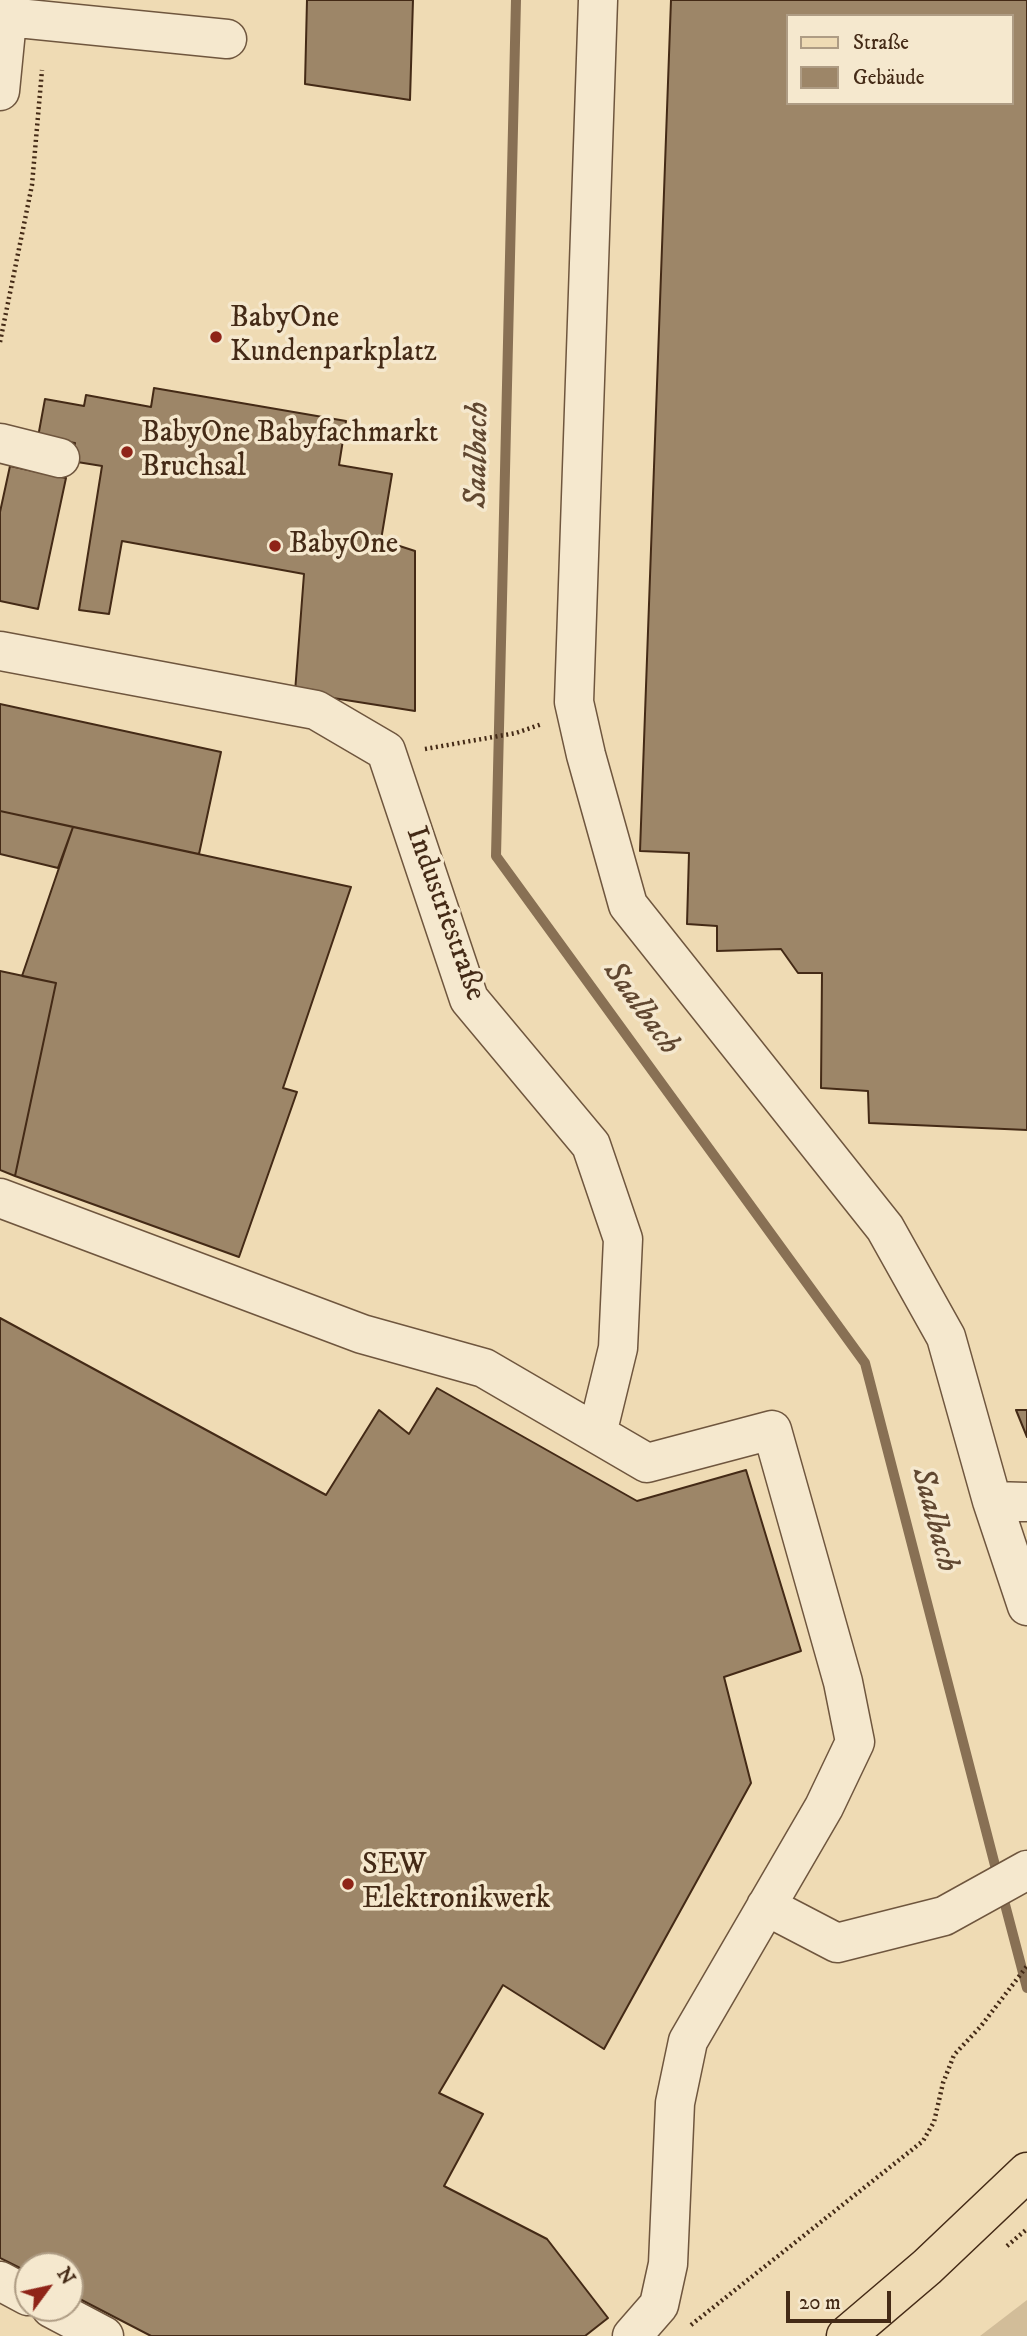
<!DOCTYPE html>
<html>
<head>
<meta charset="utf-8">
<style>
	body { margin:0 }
	#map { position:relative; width:1027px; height:2336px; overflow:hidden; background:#efdbb4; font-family:"IM FELL DW Pica",serif }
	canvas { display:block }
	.legend { position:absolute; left:786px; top:14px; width:228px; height:91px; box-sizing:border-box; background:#f5e8ce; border:2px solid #ae9c84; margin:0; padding:9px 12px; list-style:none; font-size:21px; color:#442a16 }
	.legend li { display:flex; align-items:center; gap:14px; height:35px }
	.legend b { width:35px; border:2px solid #ae9c84 }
	.north { position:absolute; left:14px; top:2252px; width:70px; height:70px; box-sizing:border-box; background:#f5e8ce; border:2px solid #ae9c84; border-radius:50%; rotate:57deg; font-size:19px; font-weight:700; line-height:28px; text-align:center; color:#442a16 }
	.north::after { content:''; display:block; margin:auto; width:24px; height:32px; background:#8f2418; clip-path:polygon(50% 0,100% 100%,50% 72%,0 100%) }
	.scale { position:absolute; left:786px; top:2291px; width:105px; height:32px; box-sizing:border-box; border:4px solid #442a16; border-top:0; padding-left:9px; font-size:21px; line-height:24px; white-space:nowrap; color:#442a16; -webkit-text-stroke:5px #f5e8ce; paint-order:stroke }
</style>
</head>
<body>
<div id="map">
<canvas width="1027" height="2336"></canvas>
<ul class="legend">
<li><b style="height:9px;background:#efdbb4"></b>Straße</li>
<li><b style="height:19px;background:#9d8668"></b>Gebäude</li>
</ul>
<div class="north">N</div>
<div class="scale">20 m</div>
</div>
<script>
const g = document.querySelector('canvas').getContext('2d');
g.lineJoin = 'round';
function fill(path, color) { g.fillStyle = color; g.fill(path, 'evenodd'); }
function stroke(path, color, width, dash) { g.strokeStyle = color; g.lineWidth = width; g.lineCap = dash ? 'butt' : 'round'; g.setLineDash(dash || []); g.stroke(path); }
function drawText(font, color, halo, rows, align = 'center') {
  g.font = font + ' "IM FELL DW Pica",serif'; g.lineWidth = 7; g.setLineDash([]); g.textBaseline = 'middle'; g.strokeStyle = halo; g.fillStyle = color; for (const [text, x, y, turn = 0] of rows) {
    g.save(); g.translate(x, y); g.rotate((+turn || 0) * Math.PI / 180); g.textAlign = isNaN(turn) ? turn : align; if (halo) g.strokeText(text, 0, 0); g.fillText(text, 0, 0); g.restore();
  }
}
fill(new Path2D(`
	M1027 2300V2336H980Z`), '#d2bd99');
stroke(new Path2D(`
	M516 0 496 856 865 1363 998 1877
	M1002 1893 1027 1988`), '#887054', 10);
const building = new Path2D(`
	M307 0H413L410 100 305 84Z
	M671 0H1027V1130L869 1123 868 1091 821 1088 822 973H798L781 949 717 951V926L687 924 689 853 640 851ZM787 16H1011V103H787Z
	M154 388 346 421 339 465 392 474 381 540 415 551V711L295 692 304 574 122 541 109 614 79 610 102 466 71 461 75 443 38 437 45 399 84 406 86 395 151 407Z
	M10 466 66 478 38 609 0 601V512Z
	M0 704 221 752 199 854 0 811Z
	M0 811 73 827 58 868 0 854Z
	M73 827 351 887 283 1088 297 1092 239 1257 15 1176 56 983 22 976Z
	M0 971 56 983 15 1176 0 1170Z
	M0 1318 326 1495 379 1410 409 1434 437 1388 637 1501 746 1470 801 1651 724 1677 751 1783 604 2049 503 1985 439 2093 483 2114 444 2186 547 2239 608 2318 585 2336H151L70 2294V2266H28V2272L0 2258Z
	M1016 1410H1027V1437Z`);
fill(building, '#9d8668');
stroke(building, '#442a16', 2);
const minor = new Path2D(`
	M598 0 574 702 586 755 628 905 885 1228 946 1337 992 1501 1027 1606
	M8 17 227 39
	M0 91 9 0
	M0 443 60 458
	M0 651 316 710 386 751 469 999 591 1145 623 1239 618 1348 597 1434
	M0 1198 362 1334 484 1368 647 1463 772 1430 843 1682 855 1742 824 1807 688 2041 675 2103 668 2264 659 2305 632 2336
	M992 1501 1027 1502
	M766 1906 837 1943 944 1916 1027 1870
	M0 2281 28 2296
	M51 2308 104 2336`);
const major = new Path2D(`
	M846 2336 927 2267 1027 2172`);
stroke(minor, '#6f563e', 41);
stroke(major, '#442a16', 41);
stroke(new Path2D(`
	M0 342 32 185 42 70
	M425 749 516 733 542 724
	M1007 2246 1027 2229
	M691 2325 923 2141 934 2122 943 2083 954 2055 981 2026 1027 1966`), '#442a16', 4.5, [2, 3.5]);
stroke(minor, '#f5e8ce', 38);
stroke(major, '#efdbb4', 38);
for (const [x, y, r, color] of [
	[216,337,7,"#8f2418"],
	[127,452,7,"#8f2418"],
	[275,546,7,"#8f2418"],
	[348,1884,7,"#8f2418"]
]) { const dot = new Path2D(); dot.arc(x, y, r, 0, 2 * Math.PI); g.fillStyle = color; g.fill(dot); stroke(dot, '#f5e8ce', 2.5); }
drawText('30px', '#442a16', '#f5e8ce', [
	["BabyOne",230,320],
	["Kundenparkplatz",230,354],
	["BabyOne Babyfachmarkt",141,435],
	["Bruchsal",141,469],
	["BabyOne",289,546],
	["SEW",362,1867],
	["Elektronikwerk",362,1901]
], 'left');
drawText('30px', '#442a16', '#f5e8ce', [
	["Industriestraße",444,914,70]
]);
drawText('italic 32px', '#604730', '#f5e8ce', [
	["Saalbach",479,455,-89],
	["Saalbach",640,1009,54],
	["Saalbach",933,1520,75]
]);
</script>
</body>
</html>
